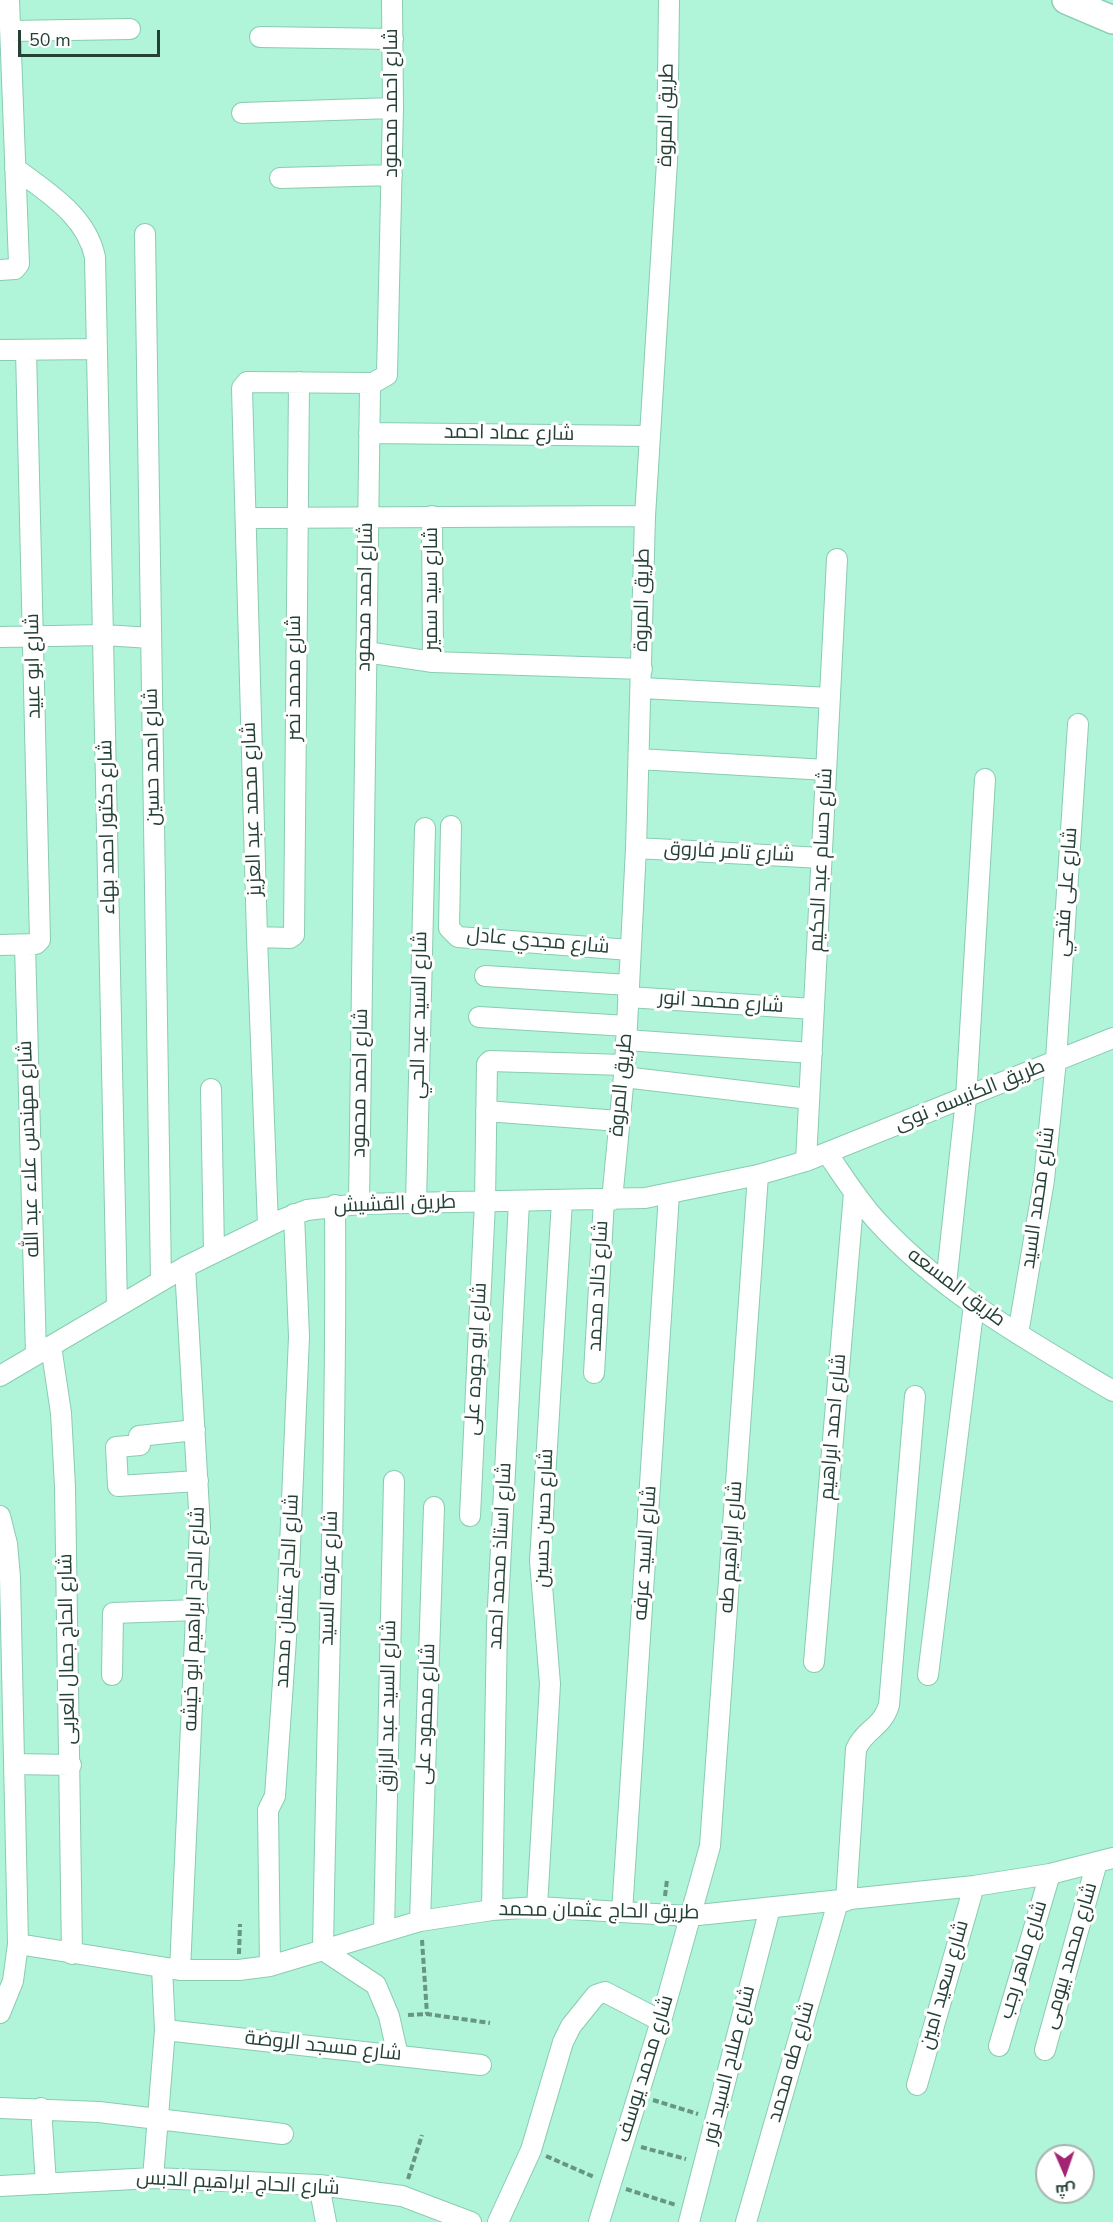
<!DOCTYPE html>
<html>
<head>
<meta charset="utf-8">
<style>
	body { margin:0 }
	#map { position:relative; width:1113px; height:2222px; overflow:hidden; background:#b0f4d9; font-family:"Nunito Sans",Cairo,sans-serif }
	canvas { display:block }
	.north { position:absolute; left:1035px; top:2144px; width:60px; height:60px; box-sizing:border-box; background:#fff; border:2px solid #a8b3af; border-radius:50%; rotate:178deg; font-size:16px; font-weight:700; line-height:24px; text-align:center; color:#254136 }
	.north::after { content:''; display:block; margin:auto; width:21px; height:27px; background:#a42474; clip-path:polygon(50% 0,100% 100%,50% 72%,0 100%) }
	.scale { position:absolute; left:18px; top:30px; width:142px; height:27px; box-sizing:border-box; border:3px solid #254136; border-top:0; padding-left:8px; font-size:18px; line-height:21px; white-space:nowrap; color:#254136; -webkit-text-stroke:4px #fff; paint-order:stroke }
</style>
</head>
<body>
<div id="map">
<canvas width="1113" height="2222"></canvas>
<div class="north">ش</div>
<div class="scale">50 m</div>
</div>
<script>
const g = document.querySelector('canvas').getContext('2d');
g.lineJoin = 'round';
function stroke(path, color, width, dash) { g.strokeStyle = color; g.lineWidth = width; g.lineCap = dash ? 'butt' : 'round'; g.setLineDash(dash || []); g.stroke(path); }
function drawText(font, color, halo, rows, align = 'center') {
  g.font = font + ' "Nunito Sans",Cairo,sans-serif'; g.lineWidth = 6; g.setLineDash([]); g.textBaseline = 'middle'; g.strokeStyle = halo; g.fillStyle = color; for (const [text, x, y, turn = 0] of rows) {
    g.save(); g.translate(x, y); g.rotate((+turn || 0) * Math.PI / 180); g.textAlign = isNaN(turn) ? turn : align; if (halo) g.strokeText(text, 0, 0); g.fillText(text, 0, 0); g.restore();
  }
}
const street = new Path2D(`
	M10 31 130 29
	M260 37 393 39
	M242 113 393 108
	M15 168C48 193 86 215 95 257L117 1305
	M280 178 392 175
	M145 234 161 1281
	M0 270 15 269 19 264 9 0
	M0 350 97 349
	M369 433 649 436
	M432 516 433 662
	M246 518 645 516
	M0 637 104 635 151 638
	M366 652 433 662 642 669
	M642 688 830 698
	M639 759 826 770
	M451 826 449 928 458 937 630 950
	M636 848 822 858
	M257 937 290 938 294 935 299 382
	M0 945 36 944 40 940 26 350
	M25 945 36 1354
	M485 976 629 985
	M628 997 814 1009
	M479 1017 627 1026
	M626 1040 812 1053
	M624 1077 809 1099
	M211 1089 214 1252
	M486 1111 619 1121
	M827 1153C843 1176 857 1199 876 1220 942 1293 1029 1341 1113 1391
	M806 1161 837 559
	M612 1200 625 1065 636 848 645 516 667 162 669 0
	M416 1203 425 828
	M359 1204 370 388 373 383 387 375 393 108 392 0
	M335 1205C337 1454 327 1702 323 1950L376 1985 389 2016 398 2056
	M268 1226 257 937 242 388 247 382 373 383
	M946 1284 966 1099 985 779
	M1018 1334 1044 1180 1056 1060 1078 724
	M51 1346 61 1413 65 1487 72 1954
	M594 1373 604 1200
	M0 1376 185 1267 281 1220 307 1210 359 1204 645 1198 758 1175 806 1161 1113 1038
	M195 1430 139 1436 140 1445 116 1447 118 1486 198 1481
	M0 1516 7 1544 10 1577 18 1944 13 1981 0 2013
	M470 1516 485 1202 487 1064 490 1061 625 1065
	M814 1662 854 1193
	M112 1675 113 1613 198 1610
	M928 1675 974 1305
	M14 1764 71 1765
	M846 1901 856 1749C865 1729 882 1728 889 1705L915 1396
	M537 1907 550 1684 540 1561 562 1201
	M492 1910 497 1625 519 1202
	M622 1912 669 1194
	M420 1921 434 1507
	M384 1931 394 1481
	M18 1944 180 1970H239L270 1966 420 1921 492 1910 537 1907 689 1916 974 1886 1050 1874 1113 1858
	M270 1966 268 1810 275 1796 286 1639 299 1337 294 1214
	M180 1970 200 1527 185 1267
	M165 2030 481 2065
	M999 2046 1050 1874
	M1045 2050 1097 1862
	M917 2085 974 1886
	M0 2108 99 2112 283 2134
	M41 2108 46 2184
	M153 2178 165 2030 162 1968
	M319 2185 326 2222
	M0 2186 153 2178 319 2185 402 2196 471 2222
	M498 2222 531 2150 563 2042 571 2026 596 1995 605 1992 661 2021
	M599 2222 661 2021 710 1846 758 1175
	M689 2222 770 1908
	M746 2222 838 1902`);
const secondary = new Path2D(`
	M1066 0 1113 20`);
stroke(street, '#89ccb2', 22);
stroke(secondary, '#89ccb2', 30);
stroke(new Path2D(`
	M665 1896 667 1880
	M422 1940 427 2014
	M239 1954 240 1924
	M408 2015 427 2014 490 2023
	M653 2100 698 2114
	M641 2147 686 2159
	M546 2156 594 2177
	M408 2179 422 2135
	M626 2189 676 2205`), '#679684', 4, [6, 3]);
stroke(street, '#fff', 20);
stroke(secondary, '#fff', 27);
drawText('20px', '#254136', '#fff', [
	["شارع احمد محمود",392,103,-90],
	["طريق المروة",667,115,-89],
	["شارع عماد احمد",509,434,1],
	["شارع سيد سمير",432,589,-90],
	["شارع احمد محمود",366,597,-89],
	["طريق المروة",643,600,-89],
	["شارع ابو عبيد",34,666,-91],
	["شارع محمد نصر",295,678,-90],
	["شارع احمد حسين",153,757,-91],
	["شارع محمد عبد العزيز",253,809,-92],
	["شارع دكتور احمد بهاء",108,827,-91],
	["شارع تامر فاروق",729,853,3],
	["شارع حسام عبد الحكيم",822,860,-87],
	["شارع على فتحي",1067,892,-86],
	["شارع مجدي عادل",538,942,5],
	["شارع محمد انور",721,1003,4],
	["شارع السيد عبد الحي",420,1015,-89],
	["شارع احمد محمود",361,1083,-89],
	["طريق المروة",622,1085,-85],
	["طريق الكنيسه, نوى",970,1096,-22],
	["شارع مهندس علاء عبد الله",30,1149,-92],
	["شارع محمد السيد",1039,1198,-82],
	["طريق القشيش",395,1205,-2],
	["شارع خالد محمد",599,1286,-87],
	["طريق المسعه",956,1288,37],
	["شارع ابو جوده على",477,1359,-87],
	["شارع احمد ابراهيم",834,1427,-85],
	["شارع حسن حسين",545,1518,-88],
	["شارع ابراهيم طه",732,1547,-86],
	["شارع السيد عرفه",646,1553,-86],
	["شارع استاذ محمد احمد",501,1556,-87],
	["شارع عرفه السيد",330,1578,-88],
	["شارع الحاج عتمان محمد",288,1591,-87],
	["شارع الحاج ابراهيم ابو خيشه",195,1619,-88],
	["شارع الحاج جمال العربى",68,1649,-91],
	["شارع السيد عبد الرازق",389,1706,-89],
	["شارع محمود على",427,1714,-88],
	["طريق الحاج عثمان محمد",599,1912,1],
	["شارع محمد بيومى",1071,1956,-74],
	["شارع ماهر رجب",1024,1960,-73],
	["شارع سعيد امين",945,1985,-74],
	["شارع مسجد الروضة",323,2047,6],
	["شارع طه محمد",792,2062,-74],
	["شارع صلاح السيد نور",730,2065,-76],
	["شارع محمد يوسف",646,2069,-73],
	["شارع الحاج ابراهيم الدبس",238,2184,3]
]);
</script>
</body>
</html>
